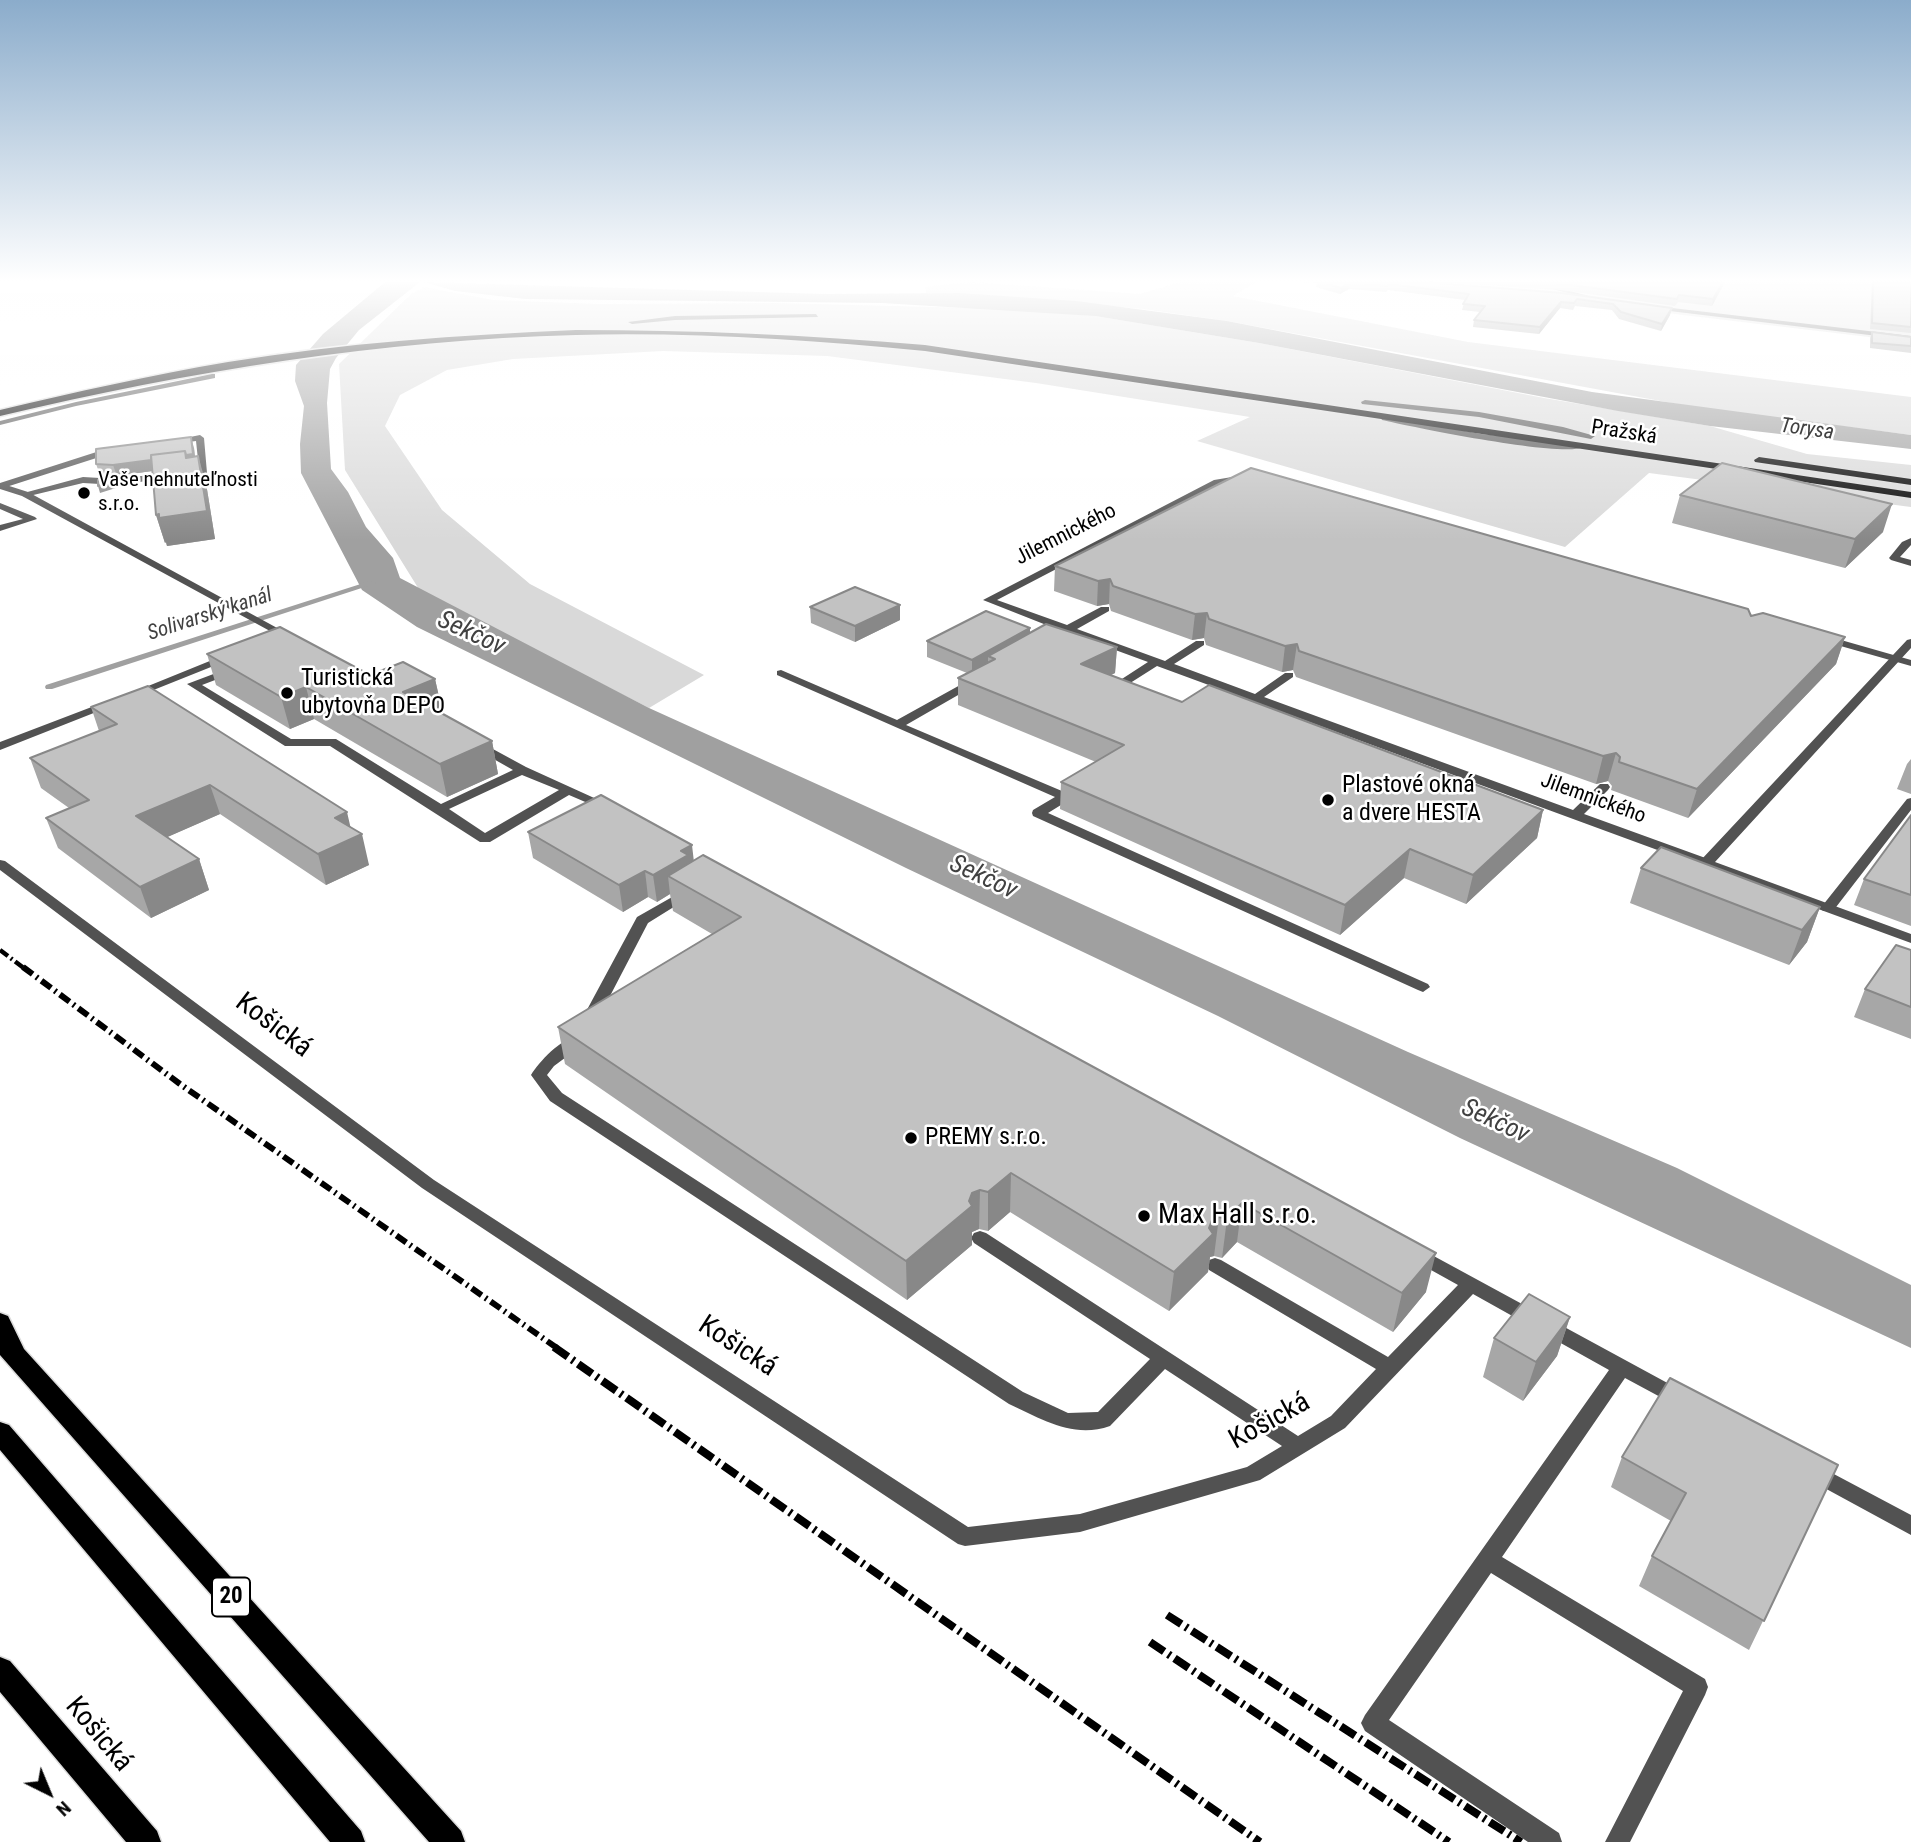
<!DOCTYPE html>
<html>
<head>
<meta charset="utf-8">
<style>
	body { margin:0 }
	#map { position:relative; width:1911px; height:1842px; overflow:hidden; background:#fff; font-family:"Roboto Condensed",sans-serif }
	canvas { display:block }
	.north { position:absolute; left:14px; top:1758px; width:70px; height:70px; -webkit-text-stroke:5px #fff; paint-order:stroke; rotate:137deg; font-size:19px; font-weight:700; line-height:28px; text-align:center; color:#000 }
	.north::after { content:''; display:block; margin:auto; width:24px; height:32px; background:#000; clip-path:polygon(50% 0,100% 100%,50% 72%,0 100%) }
</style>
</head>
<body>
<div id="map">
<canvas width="1911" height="1842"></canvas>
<div class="north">N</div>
</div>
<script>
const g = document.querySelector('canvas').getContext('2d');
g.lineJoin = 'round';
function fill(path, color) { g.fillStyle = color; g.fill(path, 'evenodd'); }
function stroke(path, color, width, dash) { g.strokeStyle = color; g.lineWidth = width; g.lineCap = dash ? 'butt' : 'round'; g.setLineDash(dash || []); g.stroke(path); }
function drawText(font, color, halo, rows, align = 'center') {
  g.font = font + ' "Roboto Condensed",sans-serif'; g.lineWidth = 5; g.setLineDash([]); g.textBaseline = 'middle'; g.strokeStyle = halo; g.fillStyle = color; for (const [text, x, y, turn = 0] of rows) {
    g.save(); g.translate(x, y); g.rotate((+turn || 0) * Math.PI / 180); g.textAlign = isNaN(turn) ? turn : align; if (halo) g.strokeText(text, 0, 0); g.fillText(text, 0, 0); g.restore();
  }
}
fill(new Path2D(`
	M971 282 1140 294 1180 282H1256L1233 296 1468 342 1911 397V435L1693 407 1227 321 1143 309 959 293H926L925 287Z
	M1441 282H1911V342L1658 312 1588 296Z
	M424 287 494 300 599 304 775 303 1013 309 1095 316 1259 343 1544 398 1710 426 1807 454 1911 465V507L1649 473 1565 547 1197 441 1250 417 1036 383 827 356 663 351 513 359 447 370 400 395 385 426 442 510 530 584 704 675 649 708 420 591 345 470 339 364 411 294Z`), '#d9d9d9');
fill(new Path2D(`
	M385 282H420L359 330 336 358 330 369 327 403 331 469 348 492 366 527 393 558 400 578 649 708 1408 1052 1677 1168 1911 1285V1348L1460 1138 1218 1016 906 868 417 627 362 590 301 473 300 444 304 406 295 381 296 365 323 334Z
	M424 282 824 294 959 293 1076 301 1227 321 1592 392 1911 435V449L1710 426 1618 411 1259 343 1095 316 882 303 525 299 455 291Z`), '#a0a0a0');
fill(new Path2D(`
	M370 581 377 583 52 689H46L45 687 46 685Z`), '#a0a0a0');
const primary = new Path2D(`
	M576 330C693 330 808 335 925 345L1911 492V498L925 351C809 340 693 332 576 335 381 340 190 371 0 416V410C76 392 151 375 228 362 343 343 460 335 576 330Z
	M1759 457 1911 479V485L1755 462 1754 460Z
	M0 1313 8 1316 24 1349 461 1831 465 1842H429L0 1355Z
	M0 1422 9 1425 361 1831 365 1842H330L0 1450Z
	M0 1657 10 1661 157 1831 161 1842H126L0 1692Z`);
stroke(primary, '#dbdbdb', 3);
fill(new Path2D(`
	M816 314 818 317 675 320 632 324 628 322 675 316Z
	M212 374H215V378L76 406 0 425V421L76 402Z
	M1365 400 1479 412 1563 427 1595 436 1591 439 1479 417 1362 404 1361 402Z
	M1385 416 1481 434 1579 444 1583 447C1564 458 1412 427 1382 420L1381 418Z
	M200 435 204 438 207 473 117 485 83 483 25 497 20 494 83 477 117 479 199 469 196 441 174 444 170 441Z
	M112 447 116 450 115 452 0 489V483Z
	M1244 475 1248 478 1247 480 1219 484 997 600 1067 625 1101 607H1109V611L1077 629 1165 661 1196 641H1204V645L1174 664 1255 694 1285 673H1293V677L1264 697 1573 810 1600 784H1608L1610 787 1608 790 1584 814 1711 860 1713 863 1711 866H1701L1157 666 1116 692H1108V688L1148 662 1069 633 1059 634V630L983 600 1214 480Z
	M0 503 35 517 37 519 0 531V525L23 519 0 509Z
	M1911 538V545L1900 557 1911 560V566L1891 560 1889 558 1902 542Z
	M1827 636 1911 660V666L1823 641 1822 639Z
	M227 654 231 655V659L136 697 132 698 126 695Z
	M232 667 236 668V672L202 685 291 739H336L441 804 513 770 476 749 474 746 480 742 526 767 614 807 612 810H604L569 795 490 842H480L330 746H285L187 684ZM522 775 559 790 485 833 449 809Z
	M781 670 897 720 971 679H979V683L906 725 1069 794 1071 797 1069 800 1048 813 1428 984 1430 987 1423 992 1418 990 1033 816 1032 813 1033 810 1055 797 777 675V671Z
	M110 700 114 701V705L0 750V742Z
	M1911 798V810L1833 911H1823L1821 908 1823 905 1907 799Z
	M0 860 5 861 434 1180 968 1527 1080 1514 1247 1467 1282 1446 1165 1369 1110 1426C1073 1439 1042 1419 1009 1404L550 1101 531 1075C540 1061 564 1034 581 1038L584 1042 581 1046 554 1066 547 1075 562 1093 1023 1392 1068 1413 1098 1412 1150 1359 974 1243 971 1238 974 1233 980 1231 986 1233 1298 1436 1331 1416 1376 1369 1209 1270 1206 1265 1209 1260 1215 1258 1221 1260 1388 1357 1458 1285 1413 1260 1410 1255 1413 1250 1419 1248 1684 1392 1687 1398 1684 1404 1677 1406 1625 1378 1502 1557 1705 1679 1708 1687 1705 1695 1630 1842H1605L1683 1691 1491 1573 1389 1720 1559 1833 1562 1842H1528L1365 1731 1361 1723 1365 1715 1609 1370 1473 1294 1345 1428 1260 1480 1080 1532 965 1546 958 1544 422 1188 0 870Z
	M688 888 693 889 695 892 693 895 648 923 598 1019 590 1024 585 1022 582 1019 637 917Z
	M1815 1464 1911 1515V1535L1808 1479 1805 1473 1808 1467Z`), '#525252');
fill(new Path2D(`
	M1526 282H1536L1604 300 1601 302Z
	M1655 306 1911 336V340L1653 309Z
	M0 483 28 492 290 635 289 637H281L22 496 0 489Z
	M1911 639V648L1715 862 1911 934V943L1701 866 1699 863 1701 860 1907 640Z`), '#525252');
fill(primary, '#000');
stroke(new Path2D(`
	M0 950 25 969`), '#000', 4.5, [10, 3.5, 2, 3.5]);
stroke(new Path2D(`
	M23 967 180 1084 557 1348`), '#000', 6, [12, 4.5, 2, 4.5]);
stroke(new Path2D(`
	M554 1347 1260 1842
	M1167 1615 1521 1842
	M1150 1642 1449 1842`), '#000', 8, [17, 5, 2.5, 5]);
fill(new Path2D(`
	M1303 282H1424L1672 308 1670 315 1661 331 1619 319 1612 310 1575 306 1573 310 1560 308 1539 334 1473 327 1474 320 1480 312 1462 310 1465 300 1388 290 1386 292 1349 289 1340 294 1316 287 1317 283Z
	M1436 282H1725L1712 306 1678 302 1675 306 1561 290Z
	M1872 282H1911V333L1870 329Z
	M1872 332 1911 337V353L1870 348V338Z
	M194 448 195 457 206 483 215 539 167 546 166 542 165 543 156 515 152 471 117 476 100 475 96 464Z
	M1680 495 1883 532 1845 568 1672 523Z
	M1055 566 1751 616 1845 637 1836 664 1688 818 1611 790 1612 786 1608 781 1596 784 1296 677 1293 670 1282 672 1206 645 1204 638 1192 640 1111 611 1109 604 1097 606 1054 591Z
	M810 607 900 620 855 642 811 623Z
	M1030 628V633L1117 647 1115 673 1111 675 1182 702 1543 810 1537 838 1466 904 1404 878 1340 935 1060 809 1061 782 1096 762 958 705V678L967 673 927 657V641Z
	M207 654 370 675 435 679 442 710 439 712 492 741 498 774 447 797 314 719 290 729 216 685Z
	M91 707 350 827 369 865 326 885 220 814 167 837 199 859 209 890 151 918 58 848 46 818 69 808 41 788 30 758 99 731Z
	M1911 759V794L1897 789 1907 764Z
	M1911 815V926L1854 905 1864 879Z
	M528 832 694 861 1426 1292 1393 1332 1237 1242 1222 1258 1214 1256 1210 1257 1208 1272 1169 1311 1010 1212 988 1231 979 1229 972 1232V1245L907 1300 565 1064 558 1027 712 934 673 911 670 894 657 902 648 897 623 912 533 858Z
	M1641 868 1820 907 1807 942 1789 965 1630 903Z
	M1911 950V1039L1854 1017 1865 989Z
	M1570 1317 1557 1356 1523 1401 1483 1377 1494 1338Z
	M1622 1457 1838 1465 1749 1650 1639 1586 1652 1556 1671 1521 1611 1487Z`), '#a7a7a7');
fill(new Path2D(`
	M1350 282 1349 289 1340 294 1341 288Z
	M1723 282H1725L1712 306 1713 299Z
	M1561 302 1560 308 1539 334 1540 327Z
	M1672 308 1670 315 1661 331 1662 324Z
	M191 437 194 448 196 465 117 476 113 465Z
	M198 456 206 483 215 539 167 546 166 542 165 543 156 515Z
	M117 480 119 487 100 493 98 486Z
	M1892 504 1883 532 1845 568 1855 539Z
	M1110 579 1109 604 1097 606 1098 581Z
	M900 605V620L855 642V626Z
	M1207 613 1204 638 1192 640 1195 614Z
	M1030 628V644L988 656V667L972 675V660Z
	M1845 637 1836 664 1688 818 1697 789Z
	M1297 644 1293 670 1282 672 1285 646Z
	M1117 647 1115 673 1080 690 1081 664Z
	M435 679 442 710 410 724 403 692Z
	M306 687 314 719 290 729 281 697Z
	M492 741 498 774 447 797 440 764Z
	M1616 753 1608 781 1596 784 1603 756Z
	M210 785 220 814 147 846 136 816Z
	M1543 810 1537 838 1466 904 1473 875Z
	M347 812 353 838 362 834 369 865 326 885 318 854 335 818Z
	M692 845 695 871 668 876 670 894 657 902 653 875 681 851Z
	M1410 849 1404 878 1340 935 1345 905Z
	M199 859 209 890 151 918 140 887Z
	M645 871 648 897 623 912 619 885Z
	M1820 907 1807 942 1789 965 1802 930Z
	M1011 1173 1010 1212 988 1231V1192Z
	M980 1190 979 1229 972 1232V1245L907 1300 906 1261 969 1201 972 1193Z
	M1242 1203 1237 1242 1222 1258 1227 1219Z
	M1219 1217 1214 1256 1210 1257 1208 1272 1169 1311 1174 1272 1212 1220Z
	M1436 1253 1426 1292 1393 1332 1402 1293Z
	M1570 1317 1557 1356 1523 1401 1536 1362Z`), '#888');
const building = new Path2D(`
	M1321 282H1424L1562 293 1672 308 1662 324 1621 312 1613 304 1577 299 1574 303 1561 302 1540 327 1474 320 1485 306 1463 304 1469 294 1389 284 1387 286 1350 282 1341 288Z
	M1531 282H1723L1713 299 1679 295 1677 299 1563 284Z
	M1873 282H1911V327L1872 323Z
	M1872 332 1911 337V346L1872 343Z
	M191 437 193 454 186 455 185 451 151 455V460L113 465 96 464V449Z
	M185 451 186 458 198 456 207 511 159 518V514L156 515 151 455Z
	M1722 463 1892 504 1855 539 1680 495Z
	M1251 468 1748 609 1751 616 1763 613 1845 637 1697 789 1619 762 1620 757 1616 753 1603 756 1299 651 1297 644 1285 646 1209 619 1207 613 1195 614 1113 586 1110 579 1098 581 1055 566Z
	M98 480H117L98 486Z
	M855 587 900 605 855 626 810 607Z
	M986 611 1030 628 972 660 927 641Z
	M1046 624 1117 647 1081 664 1182 702 1209 685 1543 810 1473 875 1410 849 1345 905 1061 782 1124 745 958 678 995 659 988 656Z
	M280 627 370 675 403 662 435 679 403 692 492 741 440 764 306 687 281 697 207 654Z
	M148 686 347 812 335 818 362 834 318 854 210 785 136 816 199 859 140 887 46 818 89 800 30 758 117 724 91 707Z
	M601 795 692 845 681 851 688 855 653 875 645 871 619 885 528 832Z
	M1911 815V895L1864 879Z
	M1661 847 1820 907 1802 930 1641 868Z
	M703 855 1436 1253 1402 1293 1242 1203 1227 1219 1219 1217 1212 1220 1209 1228 1213 1234 1174 1272 1011 1173 988 1192 980 1190 972 1193 969 1201 972 1206 906 1261 558 1027 741 917 668 876Z
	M1896 945 1911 950V1007L1865 989Z
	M1529 1294 1570 1317 1536 1362 1494 1338Z
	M1670 1378 1838 1465 1764 1621 1652 1556 1686 1493 1622 1457Z`);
fill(building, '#c2c2c2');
stroke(building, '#888', 2);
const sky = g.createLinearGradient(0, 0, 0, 540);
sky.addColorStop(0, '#8baccb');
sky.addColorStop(0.52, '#fff');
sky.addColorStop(1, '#ffffff00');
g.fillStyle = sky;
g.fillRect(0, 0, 1911, 540);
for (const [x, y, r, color] of [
	[84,493,7,"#000"],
	[287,693,7,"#000"],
	[1328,800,7,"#000"],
	[911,1138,7,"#000"],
	[1144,1216,7,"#000"]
]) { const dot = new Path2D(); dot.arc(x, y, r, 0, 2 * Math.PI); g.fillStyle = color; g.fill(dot); stroke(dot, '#fff', 2.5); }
drawText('italic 21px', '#414141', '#fff', [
	["Torysa",1807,430,8],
	["Solivarský kanál",210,615,-18]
]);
drawText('21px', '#000', '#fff', [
	["Pražská",1624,433,9],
	["Jilemnického",1066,535,-27],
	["Jilemnického",1593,799,20]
]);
drawText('21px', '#000', '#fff', [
	["Vaše nehnuteľnosti",98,481],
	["s.r.o.",98,505]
], 'left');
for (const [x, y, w] of [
	[231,1597,38]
]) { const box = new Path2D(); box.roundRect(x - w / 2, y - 19.5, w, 39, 5); g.fillStyle = '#fff'; g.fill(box); stroke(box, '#000', 2); }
drawText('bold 23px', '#000', null, [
	["20",231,1597]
]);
drawText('24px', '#000', '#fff', [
	["Turistická",301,679],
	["ubytovňa DEPO",301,707],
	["Plastové okná",1342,786],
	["a dvere HESTA",1342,814],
	["PREMY s.r.o.",925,1138]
], 'left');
drawText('italic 26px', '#414141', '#fff', [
	["Sekčov",471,634,25],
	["Sekčov",983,878,25],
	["Sekčov",1495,1122,25]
]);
drawText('28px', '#000', '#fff', [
	["Košická",273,1026,37],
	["Košická",737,1347,33],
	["Košická",1270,1422,-29],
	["Košická",98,1735,50]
]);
drawText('28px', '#000', '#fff', [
	["Max Hall s.r.o.",1158,1216]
], 'left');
</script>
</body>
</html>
